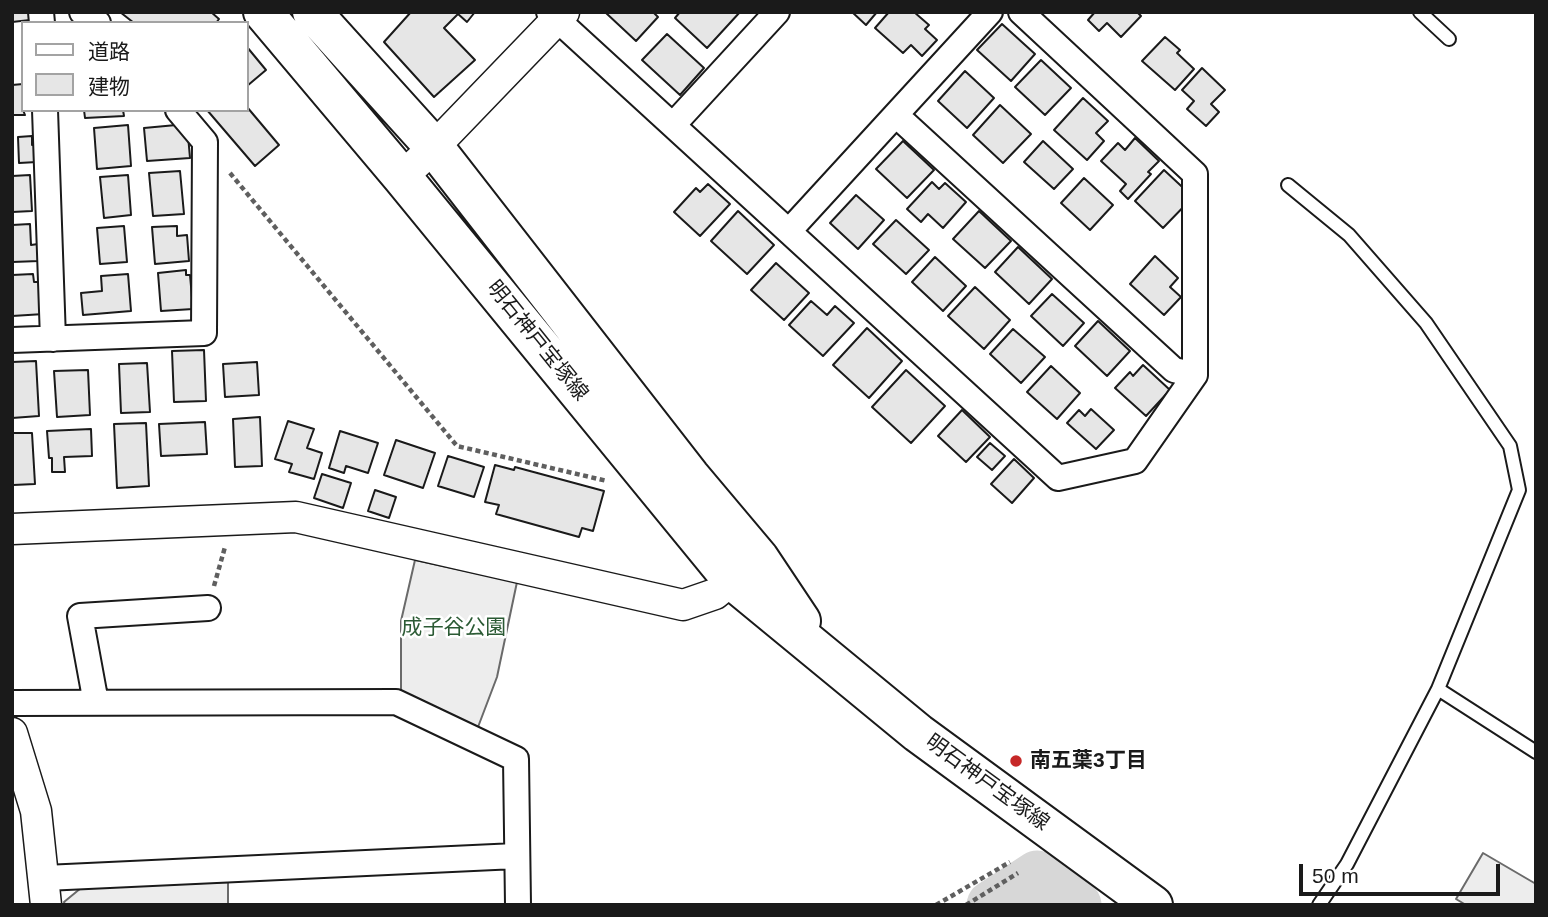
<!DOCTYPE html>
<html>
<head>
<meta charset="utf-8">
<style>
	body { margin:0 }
	#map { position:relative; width:1548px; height:917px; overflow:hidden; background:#fff; font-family:Arial,"Noto Sans JP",sans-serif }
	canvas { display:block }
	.frame { position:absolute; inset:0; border:14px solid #1a1a1a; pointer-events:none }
	.legend { position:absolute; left:21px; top:21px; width:228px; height:91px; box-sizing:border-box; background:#fff; border:2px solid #a3a3a3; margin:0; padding:9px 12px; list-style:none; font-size:21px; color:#1a1a1a }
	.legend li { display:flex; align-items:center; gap:14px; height:35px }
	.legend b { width:35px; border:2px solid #a3a3a3 }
	.scale { position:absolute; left:1299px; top:864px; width:201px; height:32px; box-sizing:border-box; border:4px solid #1a1a1a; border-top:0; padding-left:9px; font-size:21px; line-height:24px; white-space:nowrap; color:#1a1a1a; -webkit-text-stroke:5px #fff; paint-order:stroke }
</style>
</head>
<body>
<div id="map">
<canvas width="1548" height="917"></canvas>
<div class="frame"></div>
<ul class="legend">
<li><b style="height:9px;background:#fff"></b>道路</li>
<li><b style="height:19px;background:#e6e6e6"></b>建物</li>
</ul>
<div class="scale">50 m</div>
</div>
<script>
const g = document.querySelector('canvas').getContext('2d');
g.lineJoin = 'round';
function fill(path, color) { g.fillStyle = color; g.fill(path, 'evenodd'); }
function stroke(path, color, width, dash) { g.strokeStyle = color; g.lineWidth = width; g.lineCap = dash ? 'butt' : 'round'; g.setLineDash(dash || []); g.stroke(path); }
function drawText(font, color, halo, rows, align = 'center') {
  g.font = font + ' Arial,"Noto Sans JP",sans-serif'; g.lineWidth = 5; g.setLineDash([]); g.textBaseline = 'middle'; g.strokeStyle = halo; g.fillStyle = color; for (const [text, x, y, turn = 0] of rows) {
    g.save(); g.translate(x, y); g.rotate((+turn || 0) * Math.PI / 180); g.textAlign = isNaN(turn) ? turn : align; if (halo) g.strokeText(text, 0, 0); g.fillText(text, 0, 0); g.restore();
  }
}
const built = new Path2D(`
	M415 560 517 582 497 677 478 727 401 693V621Z
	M1483 853 1536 884V905H1466L1456 899Z
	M228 882V905H65L64 902 81 888Z`);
fill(built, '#ededed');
stroke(built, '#6a6a6a', 2);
stroke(new Path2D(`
	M991 905 1037 875 1077 905`), '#d7d7d7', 49);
const building = new Path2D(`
	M12 12H29L30 20 12 22Z
	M120 12H211L219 19 216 23H134Z
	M411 12H475L467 22 458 14 444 28 475 60 434 97 384 42Z
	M653 12 658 17 636 41 606 13Z
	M680 12H740L707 48 675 18Z
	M852 12H877L866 25Z
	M889 12H914L929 25 925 29 937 40 922 56 911 45 903 53 875 28Z
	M1095 12H1137L1141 16 1121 37 1107 23 1099 31 1088 20Z
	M1002 24 1035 54 1011 81 977 50Z
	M667 34 704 68 680 95 642 60Z
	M1165 37 1180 50 1177 53 1194 69 1175 90 1142 61Z
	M247 47 266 70 247 86Z
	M1041 60 1071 88 1045 115 1015 87Z
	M1202 68 1225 90 1211 104 1219 112 1206 126 1187 109 1194 101 1182 90Z
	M965 71 994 98 967 128 938 101Z
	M23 84V110L25 115H12V85Z
	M1083 98 1108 121 1096 133 1104 141 1087 160 1054 130Z
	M1000 105 1031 134 1003 163 973 135Z
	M247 107 279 145 255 166 207 110H247Z
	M84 110H123L124 116 85 118Z
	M187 124 190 158 147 161 144 128Z
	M128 125 131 166 97 169 94 128Z
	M32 136V145H36L37 162 19 163 18 137Z
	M1135 138 1159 161 1148 172 1151 174 1128 199 1120 191 1126 184 1101 161 1118 143 1125 150Z
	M903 141 934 170 907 198 876 169Z
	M1043 141 1073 169 1054 189 1024 162Z
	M1164 170 1193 197 1163 228 1135 201Z
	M180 171 184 214 153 216 149 173Z
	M30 175 32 211 12 212V176Z
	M128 175 131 215 104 218 100 177Z
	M1084 178 1113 205 1090 230 1061 203Z
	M932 182 939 189 945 183 966 202 943 228 928 214 921 222 907 209Z
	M708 184 730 204 700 236 674 212 696 188 700 192Z
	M856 195 884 220 858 249 830 223Z
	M738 211 774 245 747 274 711 241Z
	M979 211 1011 241 985 268 953 239Z
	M896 220 929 250 906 274 873 244Z
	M30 224 31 245 38 244 39 261 12 262V225Z
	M124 226 127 262 100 264 97 228Z
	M177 226V236L187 235 189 261 155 264 152 227Z
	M1018 247 1052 279 1029 304 995 272Z
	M1155 256 1178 278 1170 287 1181 297 1164 315 1130 284Z
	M935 257 966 286 943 311 912 282Z
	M776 263 809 293 784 320 751 290Z
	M186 270V275H190L193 309 161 311 158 273Z
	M33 274 34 282H42L44 314 12 316V275Z
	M128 274 131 311 83 315 81 293 102 291 101 276Z
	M975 287 1010 320 984 349 948 316Z
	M1052 294 1084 323 1063 346 1031 316Z
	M811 301 827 315 835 306 854 323 823 356 789 325Z
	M1098 321 1130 351 1107 376 1075 346Z
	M867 328 902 361 869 398 833 365Z
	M1013 329 1045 357 1021 383 990 354Z
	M204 350 206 401 174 402 172 351Z
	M36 361 39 416 12 418V362Z
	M257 362 259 395 225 397 223 364Z
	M147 363 150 412 121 413 119 364Z
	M1143 365 1170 390 1146 416 1115 388 1130 372 1133 376Z
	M1051 366 1080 393 1057 419 1027 392Z
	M88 370 90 415 57 417 54 371Z
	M906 370 945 406 911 443 872 407Z
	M1091 409 1114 430 1096 449 1067 423 1079 410 1085 416Z
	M962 410 990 437 966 462 938 436Z
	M260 417 262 466 235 467 233 419Z
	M288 421 314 429 307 448 322 453 314 479 289 472 292 464 275 459Z
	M205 422 207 454 161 456 159 424Z
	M146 423 149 486 117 488 114 424Z
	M91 429 92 456 64 457 65 472H52V458H49L47 431Z
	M340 431 378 443 368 473 346 466 344 473 329 468Z
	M12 433H32L35 484 13 485Z
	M396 440 435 453 423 488 384 475Z
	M990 443 1005 456 992 470 977 457Z
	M448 456 484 467 474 497 438 486Z
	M1014 459 1034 478 1012 503 991 484Z
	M495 465 514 470 515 467 604 491 593 531 582 528 579 537 496 514 499 505 485 502Z
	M322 474 351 483 343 508 314 498Z
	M375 490 396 497 389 518 368 511Z`);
fill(building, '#e6e6e6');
stroke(building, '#1a1a1a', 2);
const service = new Path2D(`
	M1420 12 1449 39
	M1288 185 1349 235 1426 323 1510 446 1519 490 1438 689 1347 864 1319 905
	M1438 689 1536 752`);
const minor = new Path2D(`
	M41 12 42 23
	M82 12 98 23
	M549 12 1058 478 1135 461 1195 375V174L1021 12
	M45 110 53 339
	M896 115 1174 370 1195 375
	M673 125 777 12
	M789 231 990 12
	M12 340 204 333 205 142 178 110
	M12 703 396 702 516 759 518 905
	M96 703 80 616 208 608
	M45 878 516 856`);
const tertiary = new Path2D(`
	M402 177 434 147 564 12
	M12 529 296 517 683 605 715 594 748 567
	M12 733 36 811 46 905`);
const primary = new Path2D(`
	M263 12 402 177 732 580 918 733 1153 905
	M312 12 434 147 690 476 759 558 801 621`);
stroke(service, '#1a1a1a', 16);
stroke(minor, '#1a1a1a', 28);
stroke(tertiary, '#1a1a1a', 33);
stroke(primary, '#1a1a1a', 42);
stroke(new Path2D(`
	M230 173 457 446 607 481
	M214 586 225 547
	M936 905 1010 862
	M966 905 1018 873`), '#5f5f5f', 4.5, [5, 3.5]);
stroke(service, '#fff', 12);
stroke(minor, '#fff', 24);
stroke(tertiary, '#fff', 30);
stroke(primary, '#fff', 38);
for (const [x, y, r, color] of [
	[1016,761,7,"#c62828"]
]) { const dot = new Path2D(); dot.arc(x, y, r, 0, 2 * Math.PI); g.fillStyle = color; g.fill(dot); stroke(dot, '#fff', 2.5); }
drawText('21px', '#1a1a1a', '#fff', [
	["明石神戸宝塚線",537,341,51],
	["明石神戸宝塚線",987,783,36]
]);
drawText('21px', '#2b5a34', '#fff', [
	["成子谷公園",454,628]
]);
drawText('bold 21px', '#1a1a1a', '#fff', [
	["南五葉3丁目",1030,761]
], 'left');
</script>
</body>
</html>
